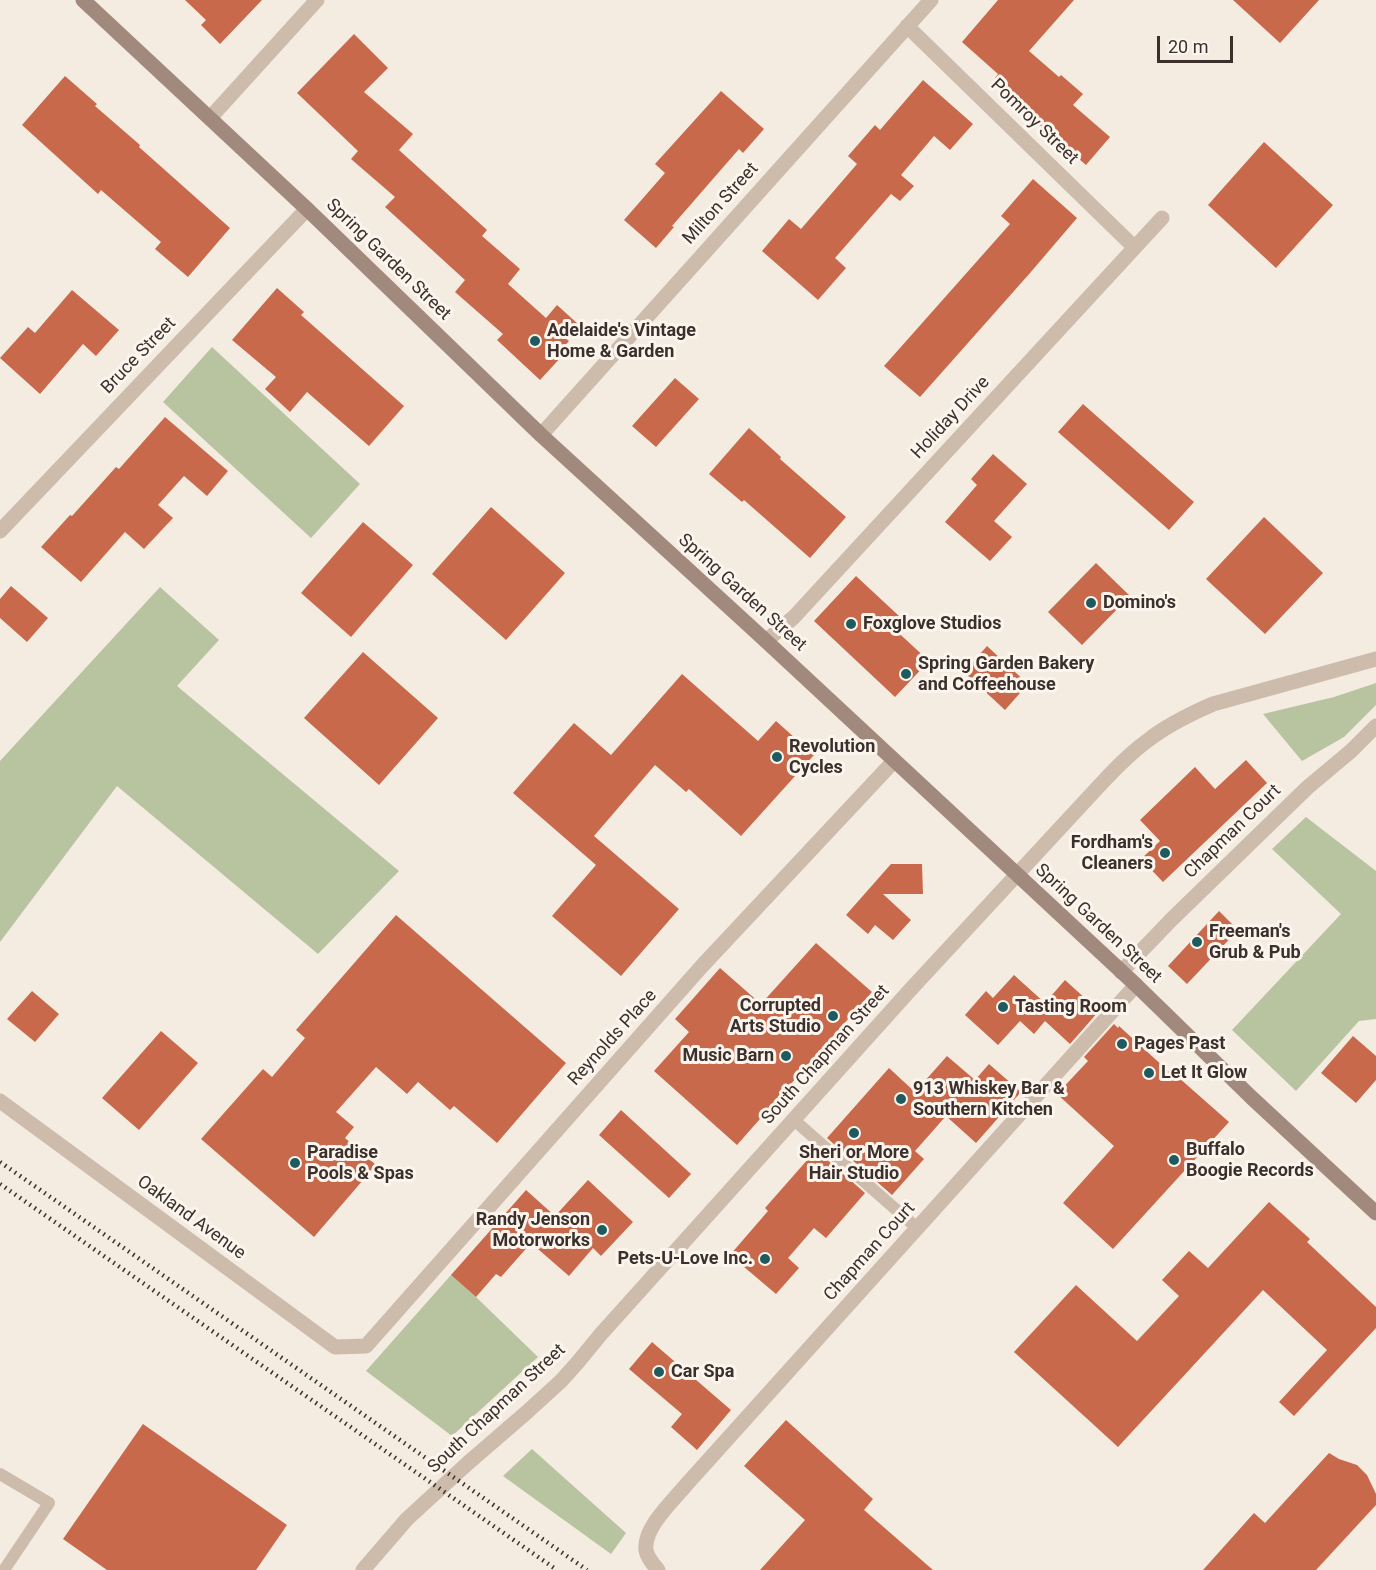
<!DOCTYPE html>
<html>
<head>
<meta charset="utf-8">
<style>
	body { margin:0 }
	#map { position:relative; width:1376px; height:1570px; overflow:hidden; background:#f4ebe1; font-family:Roboto,sans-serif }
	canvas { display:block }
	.scale { position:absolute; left:1157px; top:36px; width:76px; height:27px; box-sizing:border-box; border:3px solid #3b302b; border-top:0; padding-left:8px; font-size:18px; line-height:21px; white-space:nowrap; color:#3b302b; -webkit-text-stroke:4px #fbf5ee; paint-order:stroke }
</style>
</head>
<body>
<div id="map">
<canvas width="1376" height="1570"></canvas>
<div class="scale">20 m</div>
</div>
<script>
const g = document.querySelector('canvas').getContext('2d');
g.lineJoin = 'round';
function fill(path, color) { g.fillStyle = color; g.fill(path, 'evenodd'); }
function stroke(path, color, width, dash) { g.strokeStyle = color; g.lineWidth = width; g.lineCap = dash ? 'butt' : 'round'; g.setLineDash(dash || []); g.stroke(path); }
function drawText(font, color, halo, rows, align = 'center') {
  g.font = font + ' Roboto,sans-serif'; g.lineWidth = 6; g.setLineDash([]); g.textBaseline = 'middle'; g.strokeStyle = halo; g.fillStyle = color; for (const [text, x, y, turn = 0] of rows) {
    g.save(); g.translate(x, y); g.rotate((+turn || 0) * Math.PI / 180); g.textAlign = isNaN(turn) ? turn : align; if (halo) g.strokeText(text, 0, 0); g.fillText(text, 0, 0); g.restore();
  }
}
fill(new Path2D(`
	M212 347 360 484 311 538 163 402Z
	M160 587 219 640 177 686 399 871 318 954 117 786 0 942V761Z
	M1376 683V705L1344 737 1302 761 1263 714 1334 697Z
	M1306 817 1376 871V1019L1359 1021 1296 1091 1232 1030 1341 914 1272 849Z
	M451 1275 476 1297 538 1357 452 1436 366 1371Z
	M532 1449 626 1533 611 1554 503 1476Z`), '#b8c4a0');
fill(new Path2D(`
	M185 0H262L220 44 201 25 206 20Z
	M998 0H1074L1029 51 1059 77 1061 75 1083 94 1073 105 1110 137 1086 165 1027 114 1031 110 995 78 998 74 962 42Z
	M1233 0H1319L1280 43Z
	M354 34 388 68 364 92 413 134 399 150 487 230 482 236 520 269 508 284 546 318 557 305 578 324 565 338 569 341 560 351 563 355 540 380 497 340 503 334 455 292 465 280 385 207 395 197 351 159 358 151 297 93Z
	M65 76 97 104 95 106 140 145 139 147 230 228 188 277 155 249 161 242 101 190 98 194 22 125Z
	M923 80 973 124 950 150 934 136 901 175 914 186 900 201 891 194 835 258 846 268 818 300 762 251 789 219 801 229 857 164 848 156 875 125 880 130Z
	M721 91 764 129 743 153 739 149 672 226 674 227 656 248 624 220 665 173 655 164Z
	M1264 142 1333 205 1276 268 1208 205Z
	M1033 179 1077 218 1030 273 920 397 884 366 1010 224 1001 216Z
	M277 288 304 312 301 315 404 406 369 446 307 392 290 412 265 389 276 377 232 340Z
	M72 290 119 330 96 356 83 344 40 394 0 358 28 327 35 333Z
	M675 378 699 399 656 447 632 426Z
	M1083 404 1194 502 1169 530 1058 432Z
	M165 417 228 471 207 496 184 476 158 505 173 518 144 549 125 532 81 582 41 547 70 515 72 516 116 467 119 469Z
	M749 428 781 457 780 459 846 517 810 558 744 500 742 502 709 474Z
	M993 454 1027 484 994 521 1012 537 990 561 945 522 977 485 971 479Z
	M491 507 565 573 506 640 432 574Z
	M1264 517 1323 573 1265 634 1206 579Z
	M363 522 413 565 351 637 301 593Z
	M1096 563 1130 596 1082 645 1048 612Z
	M856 576 899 616 890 625 929 661 895 697 814 621Z
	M11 586 48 618 27 642 0 618V599Z
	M987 646 1028 684 1005 710 964 672Z
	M363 652 438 718 379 785 304 718Z
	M682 674 758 741 776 721 814 755 741 836 689 789 686 792 655 765 594 836 679 909 621 976 552 916 596 865 513 793 574 723 611 755Z
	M1246 760 1267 783 1163 882 1141 859 1160 841 1140 820 1195 767 1215 789Z
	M891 864H922L923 894H883L911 920 893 940 875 925 868 934 846 915Z
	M1219 911 1238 930 1187 984 1168 966Z
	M396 915 566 1063 497 1143 454 1106 450 1110 418 1082 407 1094 376 1067 336 1112 354 1127 345 1138 376 1165 314 1237 201 1139 263 1069 272 1077 305 1038 296 1030Z
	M816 943 872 992 737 1145 654 1071 689 1032 675 1019 720 968 761 1004Z
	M1014 975 1045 1003 1065 980 1099 1011 1070 1044 1045 1021 1034 1034 1020 1021 998 1045 965 1015 986 991 993 998Z
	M32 991 59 1014 35 1042 7 1019Z
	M1114 1024 1118 1028 1119 1026 1177 1079 1178 1077 1229 1122 1113 1249 1063 1203 1114 1146 1057 1094 1088 1061 1084 1057Z
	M161 1031 198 1063 139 1130 102 1098Z
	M1353 1036 1376 1056V1080L1356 1103 1321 1073Z
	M947 1056 975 1080 989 1064 1021 1092 976 1143 946 1116 915 1151 924 1159 892 1195 827 1138 889 1068 915 1092Z
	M621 1110 691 1174 669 1198 599 1135Z
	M816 1150 865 1193 826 1238 814 1228 788 1258 799 1268 776 1294 730 1255 768 1211 765 1208Z
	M588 1180 633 1222 601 1256 593 1248 569 1276 531 1243 501 1277 496 1274 476 1297 451 1275 526 1190 555 1216Z
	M1269 1202 1310 1239 1307 1242 1376 1307V1328L1294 1416 1279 1402 1327 1350 1263 1290 1118 1447 1014 1352 1076 1285 1137 1341 1179 1296 1162 1280 1189 1251 1208 1268Z
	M652 1342 731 1410 697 1450 671 1427 682 1414 629 1369Z
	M786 1420 873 1499 864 1510 933 1570H760L805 1520 744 1466Z
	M143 1424 287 1525 256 1570H107L63 1539Z
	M1329 1453 1339 1459 1357 1465 1367 1475 1376 1494V1505L1316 1570H1203L1254 1513 1265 1523Z`), '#c8694b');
stroke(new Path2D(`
	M794 1120 917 1228
	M0 1474 49 1503 4 1570`), '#cdbbac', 12);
stroke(new Path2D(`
	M907 26 1134 247
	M210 118 317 0
	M541 435 931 0
	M0 531 307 209
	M766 641 794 617 1162 218
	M1121 972 1172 919 1276 818 1308 787 1351 751 1376 726
	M0 1101 335 1347 366 1346 702 966 894 761
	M658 1570C653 1564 647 1557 646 1550 643 1528 673 1501 686 1485L1136 985`), '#cdbbac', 15);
stroke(new Path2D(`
	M363 1570 407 1519 468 1463 527 1412 561 1381 578 1362 601 1334 911 989 1099 786C1114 770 1129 754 1147 741 1167 725 1190 714 1213 704L1376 659`), '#cdbbac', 15);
stroke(new Path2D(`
	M83 0 307 209 541 435 766 641 1136 985 1252 1098 1376 1213`), '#a18a7d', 15);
stroke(new Path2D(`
	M0 1162 587 1570
	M0 1184 557 1570`), '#3b302b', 4.5, [1.5, 4.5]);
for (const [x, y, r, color] of [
	[535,341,6,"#1f5a5e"],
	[1091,603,6,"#1f5a5e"],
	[851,624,6,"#1f5a5e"],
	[906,674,6,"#1f5a5e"],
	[777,757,6,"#1f5a5e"],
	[1165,853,6,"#1f5a5e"],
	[1197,942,6,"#1f5a5e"],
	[1003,1007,6,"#1f5a5e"],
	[833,1016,6,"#1f5a5e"],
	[1122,1044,6,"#1f5a5e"],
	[786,1056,6,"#1f5a5e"],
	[1149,1073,6,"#1f5a5e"],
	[901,1099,6,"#1f5a5e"],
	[854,1133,6,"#1f5a5e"],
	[1174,1160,6,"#1f5a5e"],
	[295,1163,6,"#1f5a5e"],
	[602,1230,6,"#1f5a5e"],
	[765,1259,6,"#1f5a5e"],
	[659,1372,6,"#1f5a5e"]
]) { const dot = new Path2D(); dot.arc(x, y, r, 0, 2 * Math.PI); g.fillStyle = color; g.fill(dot); stroke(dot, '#fbf5ee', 2); }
drawText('18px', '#3b302b', '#fbf5ee', [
	["Pomroy Street",1034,122,44],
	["Milton Street",721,204,-48],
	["Spring Garden Street",388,260,44],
	["Bruce Street",139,356,-46],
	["Holiday Drive",951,418,-47],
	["Spring Garden Street",742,593,42],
	["Chapman Court",1233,832,-44],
	["Spring Garden Street",1098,924,43],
	["Reynolds Place",613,1038,-48],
	["South Chapman Street",826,1055,-48],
	["Oakland Avenue",191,1218,36],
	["Chapman Court",870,1252,-48],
	["South Chapman Street",497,1409,-43]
]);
drawText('bold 18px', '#3b302b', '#fbf5ee', [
	["Adelaide's Vintage",547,331],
	["Home & Garden",547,352],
	["Domino's",1103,603],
	["Foxglove Studios",863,624],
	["Spring Garden Bakery",918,664],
	["and Coffeehouse",918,685],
	["Revolution",789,747],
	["Cycles",789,768],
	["Fordham's",1153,843,"right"],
	["Cleaners",1153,864,"right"],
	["Freeman's",1209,932],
	["Grub & Pub",1209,953],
	["Corrupted",821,1006,"right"],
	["Arts Studio",821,1027,"right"],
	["Tasting Room",1015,1007],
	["Pages Past",1134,1044],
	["Music Barn",774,1056,"right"],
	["Let It Glow",1161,1073],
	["913 Whiskey Bar &",913,1089],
	["Southern Kitchen",913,1110],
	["Buffalo",1186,1150],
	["Boogie Records",1186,1171],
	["Paradise",307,1153],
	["Pools & Spas",307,1174],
	["Sheri or More",854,1153,"center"],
	["Hair Studio",854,1174,"center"],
	["Randy Jenson",590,1220,"right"],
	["Motorworks",590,1241,"right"],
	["Pets-U-Love Inc.",753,1259,"right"],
	["Car Spa",671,1372]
], 'left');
</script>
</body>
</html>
